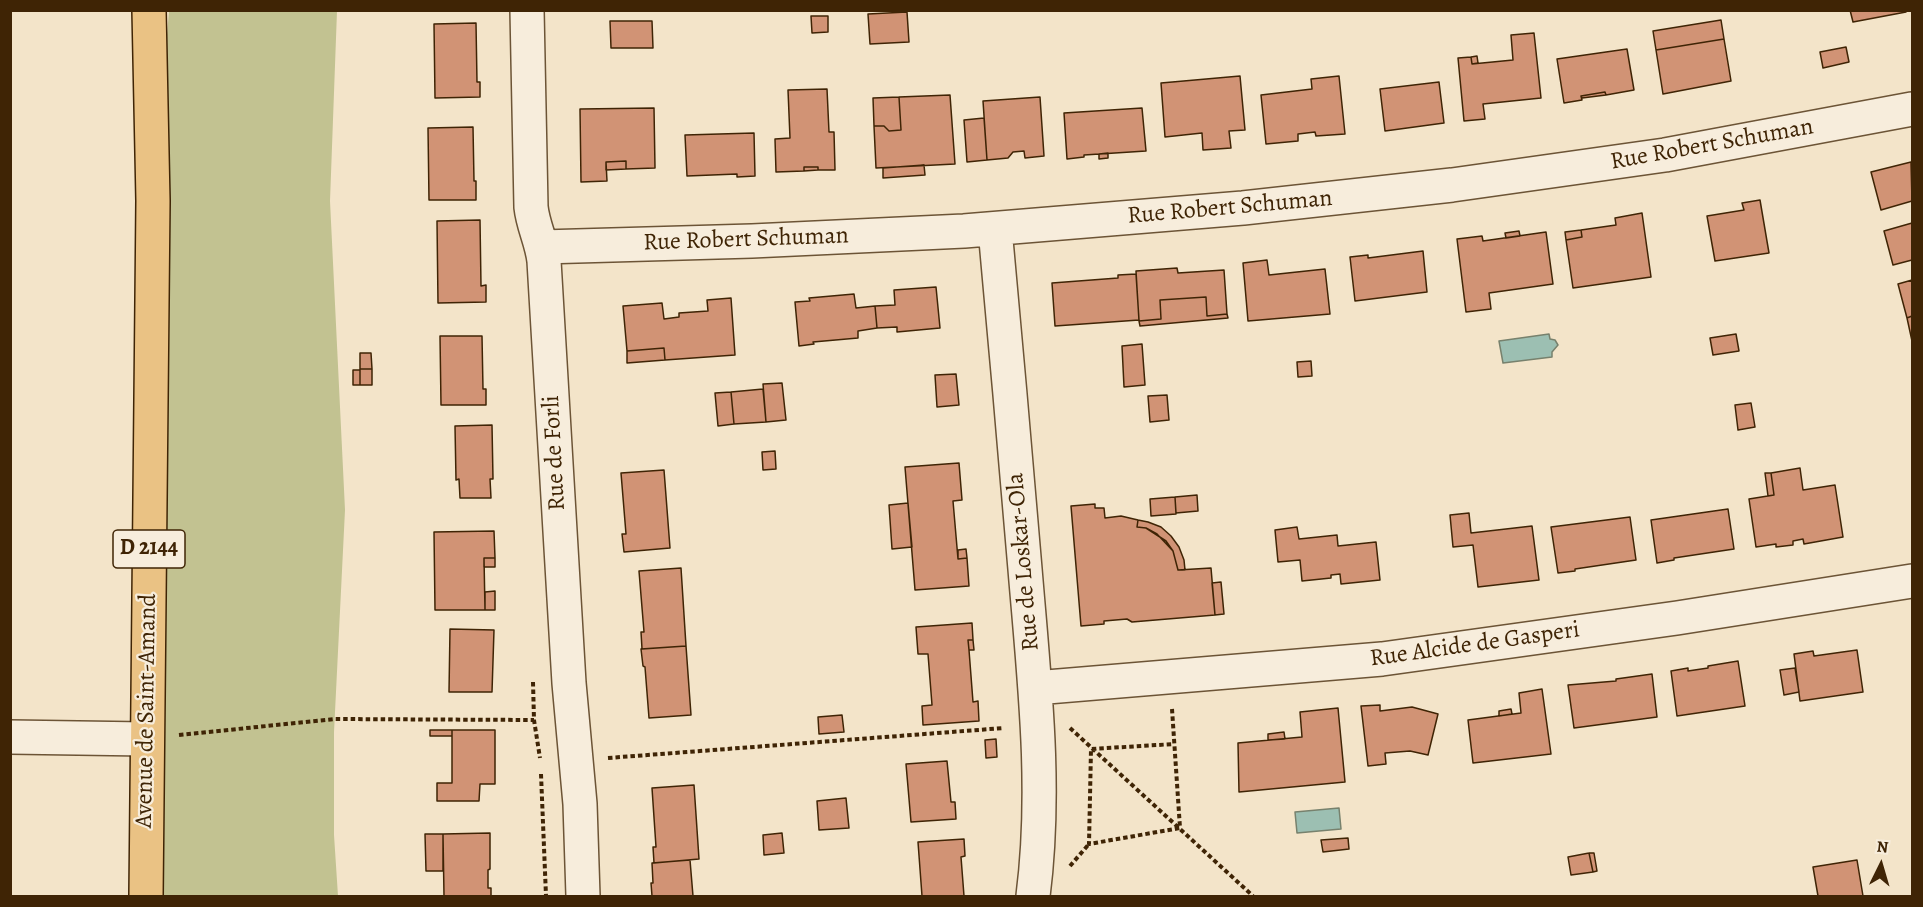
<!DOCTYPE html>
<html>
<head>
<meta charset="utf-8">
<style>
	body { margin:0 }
	#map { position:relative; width:1923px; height:907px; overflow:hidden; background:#f3e4c9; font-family:Alegreya,serif }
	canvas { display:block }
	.frame { position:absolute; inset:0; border:12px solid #3f2405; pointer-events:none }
	.north { position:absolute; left:1851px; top:835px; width:60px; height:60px; -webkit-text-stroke:4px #f7eddc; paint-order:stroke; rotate:5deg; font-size:16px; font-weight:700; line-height:24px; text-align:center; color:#3f2405 }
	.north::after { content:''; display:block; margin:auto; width:21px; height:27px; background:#3f2405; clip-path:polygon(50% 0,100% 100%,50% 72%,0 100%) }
</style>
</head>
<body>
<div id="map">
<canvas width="1923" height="907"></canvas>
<div class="frame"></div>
<div class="north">N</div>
</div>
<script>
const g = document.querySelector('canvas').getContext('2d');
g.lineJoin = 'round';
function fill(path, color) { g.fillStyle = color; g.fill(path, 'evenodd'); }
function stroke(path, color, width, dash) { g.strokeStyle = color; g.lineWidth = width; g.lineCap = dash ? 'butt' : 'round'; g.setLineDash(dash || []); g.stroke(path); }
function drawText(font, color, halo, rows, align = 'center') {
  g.font = font + ' Alegreya,serif'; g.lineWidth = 4.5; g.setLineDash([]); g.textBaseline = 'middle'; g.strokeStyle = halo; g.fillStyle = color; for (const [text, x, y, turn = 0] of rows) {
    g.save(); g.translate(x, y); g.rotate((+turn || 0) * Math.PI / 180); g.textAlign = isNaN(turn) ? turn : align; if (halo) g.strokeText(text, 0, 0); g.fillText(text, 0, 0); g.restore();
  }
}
fill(new Path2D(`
	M169 11H337L330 201 345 510 334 732V835L338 896H146L153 201Z`), '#c2c291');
const water = new Path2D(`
	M1549 334 1550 339 1555 340 1558 345 1552 352V357L1503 363 1499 341Z
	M1339 808 1341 829 1297 833 1295 812Z`);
fill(water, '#9cbfb2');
stroke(water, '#77816d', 1.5);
const building = new Path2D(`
	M1850 10H1906V12L1853 22Z
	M907 12 909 42 870 44 868 14Z
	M811 16H828V32L812 33Z
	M1721 20 1724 39 1656 50 1653 31Z
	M610 21H652L653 48H611Z
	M476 23 477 82H480V97L435 98 434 24Z
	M1534 33 1541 98 1483 104 1485 119 1464 121 1458 58 1471 57 1472 64 1513 60 1511 35Z
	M1724 39 1731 81 1663 94 1656 50Z
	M1846 47 1849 62 1823 68 1820 52Z
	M1627 49 1634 90 1606 95 1605 92 1581 96 1582 100 1564 103 1557 59Z
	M1477 56 1478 63 1472 64 1471 57Z
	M1240 76 1245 130 1229 131 1231 148 1203 150 1202 133 1165 137 1161 83Z
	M1339 76 1345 134 1316 136 1315 132 1298 134V141L1266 144 1261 95 1312 89 1311 79Z
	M1439 82 1444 123 1385 131 1380 89Z
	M827 89 829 132H834L835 170H818V167H804V171L776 172 775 139 790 138 788 90Z
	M1605 92 1606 95 1582 98 1581 96Z
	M950 95 955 164 876 168 874 126H884L889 131 901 130 899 97Z
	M899 97 901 130 889 131 884 126H874L873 98Z
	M1040 97 1044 156 1025 158 1024 151 1013 152 1008 158 987 160 983 101Z
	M654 108 655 168 626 169V161L606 162 607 181 581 182 580 109Z
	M1142 108 1146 151 1084 155V157L1067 159 1064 113Z
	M984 118 987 160 967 162 964 120Z
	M473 127 474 181H476V200H429L428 128Z
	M754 133 755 176 737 177V174L687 176 685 135Z
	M1108 153V158L1099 159V154Z
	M626 161V169L606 170V162Z
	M1911 162 1912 201 1881 210 1871 172Z
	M924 165 925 175 883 178V168Z
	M804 167H818V170L804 171Z
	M1760 200 1769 253 1715 261 1707 216 1744 210 1742 203Z
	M1642 213 1651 277 1573 288 1566 240 1582 237 1581 230 1616 225 1615 218Z
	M480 220 481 286 486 285V302L438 303 437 221Z
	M1912 223V260L1893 265 1884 231Z
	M1581 230 1582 237 1566 240 1565 232Z
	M1519 231 1520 236 1506 238 1505 233Z
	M1546 232 1553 284 1489 293 1491 309 1466 312 1457 239 1482 236 1483 241Z
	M1423 251 1427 292 1355 301 1350 257 1368 255V258Z
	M1267 260 1269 275 1325 269 1330 314 1248 321 1243 263Z
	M1177 268 1178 273 1224 270 1227 314 1207 316 1206 297 1160 300 1161 319 1139 321 1136 271Z
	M1136 274 1139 320 1055 326 1052 283 1118 278V275Z
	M1912 280V316L1907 318 1898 284Z
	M936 287 940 328 897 332V327L877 328 875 306 895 305 894 290Z
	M854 294 856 308 875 306 877 328 858 331V338L813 342 814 344 799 346 795 302 810 301 809 298Z
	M1206 297 1207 316 1227 314 1228 318 1140 326 1139 321 1161 319 1160 300Z
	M731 298 735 355 665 360 664 348 627 351 623 306 662 303 664 319 679 317V313L708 311 707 300Z
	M1912 316V341L1907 318Z
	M1736 334 1739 351 1713 355 1710 338Z
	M440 336H482L483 389H486V405H441Z
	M1142 344 1145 385 1124 387 1122 346Z
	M664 348 665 360 627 363V351Z
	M360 353H371L372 369H360Z
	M1311 361 1312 376 1298 377 1297 362Z
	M360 369H372V385H360Z
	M353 370H360V385H353Z
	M956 374 959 405 937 407 935 375Z
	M782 383 786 420 766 422 763 384Z
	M763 389 766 422 734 424 731 392Z
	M731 392 734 424 718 426 715 393Z
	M1167 395 1169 420 1150 422 1148 396Z
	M1751 403 1755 427 1738 430 1735 405Z
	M492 425 493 479H490L491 498H460L459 479 456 480 455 426Z
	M775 451 776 469 763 470 762 452Z
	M959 463 962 500 953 501 958 559 967 558 969 586 915 590 905 467Z
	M1800 468 1803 490 1835 485 1843 537 1804 544 1803 539 1793 541V545L1776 547V544L1756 547 1749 499 1774 495 1771 473Z
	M664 470 670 548 624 552 622 534H626L621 473Z
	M1765 473H1771L1774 495 1768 496Z
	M1197 495 1198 511 1176 513 1175 497Z
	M1175 497 1176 514 1151 516 1150 499Z
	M908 503 912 547 892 549 889 505Z
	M1095 504V508H1104L1105 518 1121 516 1138 520 1137 527 1146 528 1157 534 1173 551 1178 570 1211 568 1215 615 1132 622 1127 619 1104 621V624L1081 626 1071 506Z
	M1728 509 1734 549 1674 558V560L1657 563 1651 520Z
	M1469 513 1471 533 1532 526 1539 580 1478 587 1473 545 1453 547 1450 515Z
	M1630 517 1636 560 1575 569V571L1558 573 1551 527Z
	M1138 520 1148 522 1161 527 1171 536 1179 547 1184 560 1185 570H1178L1173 551 1166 541 1146 528 1137 527Z
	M1297 527 1299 539 1337 535 1338 546 1376 542 1380 580 1341 584 1340 574 1331 575V578L1302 581 1300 560 1278 562 1275 530Z
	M494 531 495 558H484L485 610H435L434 532Z
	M966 549 967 558 958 559V550Z
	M484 558H495V567H484Z
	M681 568 686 646 642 649 641 632H644L639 571Z
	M1221 582 1224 614 1215 615 1212 583Z
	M495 591V610H485V592Z
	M972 623 973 640H968L969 650 973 702 978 701 979 721 923 725 922 706 932 705 928 654H918L916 627Z
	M450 629 494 630 492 692H449Z
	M968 640H973L974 650H969Z
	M686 646 691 715 649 718 645 667 643 666 641 649Z
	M1857 650 1863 692 1800 701 1794 654 1813 651 1814 656Z
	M1738 661 1745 706 1677 716 1671 671 1688 668V671L1708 668V666Z
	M1795 668 1799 692 1784 695 1780 670Z
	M1652 674 1657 717 1574 728 1568 685 1616 681V679Z
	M1542 689 1551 754 1473 763 1468 720 1521 713 1519 693Z
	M1380 705V711L1412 707 1438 714 1428 755 1410 751 1385 753 1386 764 1368 766 1361 706Z
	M1338 708 1345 782 1239 792 1238 743 1302 737 1300 712Z
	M1511 709 1512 714 1499 716V711Z
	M842 715 844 732 819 734 818 717Z
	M430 730H452V736H430Z
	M452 730H495V784H480L479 801H437V783H452Z
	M1284 732 1285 739 1268 740V734Z
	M996 739 997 757 986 758 985 740Z
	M947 761 951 802H955L956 819 911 822 906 764Z
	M694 785 699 859 654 863 653 847H656L652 788Z
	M846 798 849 828 819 830 817 801Z
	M490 833V869L488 870V888H491V896H444L443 834Z
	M782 833 784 853 764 855 763 835Z
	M425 834H443V871H426Z
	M1348 838 1349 849 1323 852 1321 840Z
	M964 839 965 856 961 857 964 896H922L918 842Z
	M1589 853 1593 872 1571 875 1568 857Z
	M1589 853H1594L1597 871 1593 872Z
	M690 860 693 896H652L651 883H653L652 863Z
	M1857 860 1863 896H1818L1813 867Z`);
fill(building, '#d19375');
stroke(building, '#3f2405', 1.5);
const minor = new Path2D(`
	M527 10 531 207C533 226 542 242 544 261L569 683 580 804 583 896
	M995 229C1006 342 1015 456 1025 569 1034 678 1047 788 1033 896
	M542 247 752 241 964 231 1243 208 1452 185 1665 155 1912 109
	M1035 688 1382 659 1677 618 1912 581
	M10 737 146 739`);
const major = new Path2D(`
	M146 896 153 201 149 10`);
stroke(minor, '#6c5436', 36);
stroke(major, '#3f2405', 36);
stroke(new Path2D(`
	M533 682 534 720 540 758
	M1172 709 1180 828 1089 844 1091 749 1174 744
	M1070 728 1253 896
	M179 735 335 719 534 720
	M608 758 1004 728
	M541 774 546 896
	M1070 866 1089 844`), '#3f2405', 4, [4.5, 3]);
stroke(minor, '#f7eddc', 33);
stroke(major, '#eac284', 33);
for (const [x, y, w] of [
	[149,549,72]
]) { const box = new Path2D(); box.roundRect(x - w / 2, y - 19, w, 38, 4.5); g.fillStyle = '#f7eddc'; g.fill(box); stroke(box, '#3f2405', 1.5); }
drawText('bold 22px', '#3f2405', null, [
	["D 2144",149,549]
]);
drawText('24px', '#3f2405', '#f7eddc', [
	["Rue Robert Schuman",1712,145,-10],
	["Rue Robert Schuman",1230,208,-5],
	["Rue Robert Schuman",746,240,-2],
	["Rue de Forli",555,453,-93],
	["Rue de Loskar-Ola",1024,562,-95],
	["Rue Alcide de Gasperi",1475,645,-8],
	["Avenue de Saint-Amand",147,711,-89]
]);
</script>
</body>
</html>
